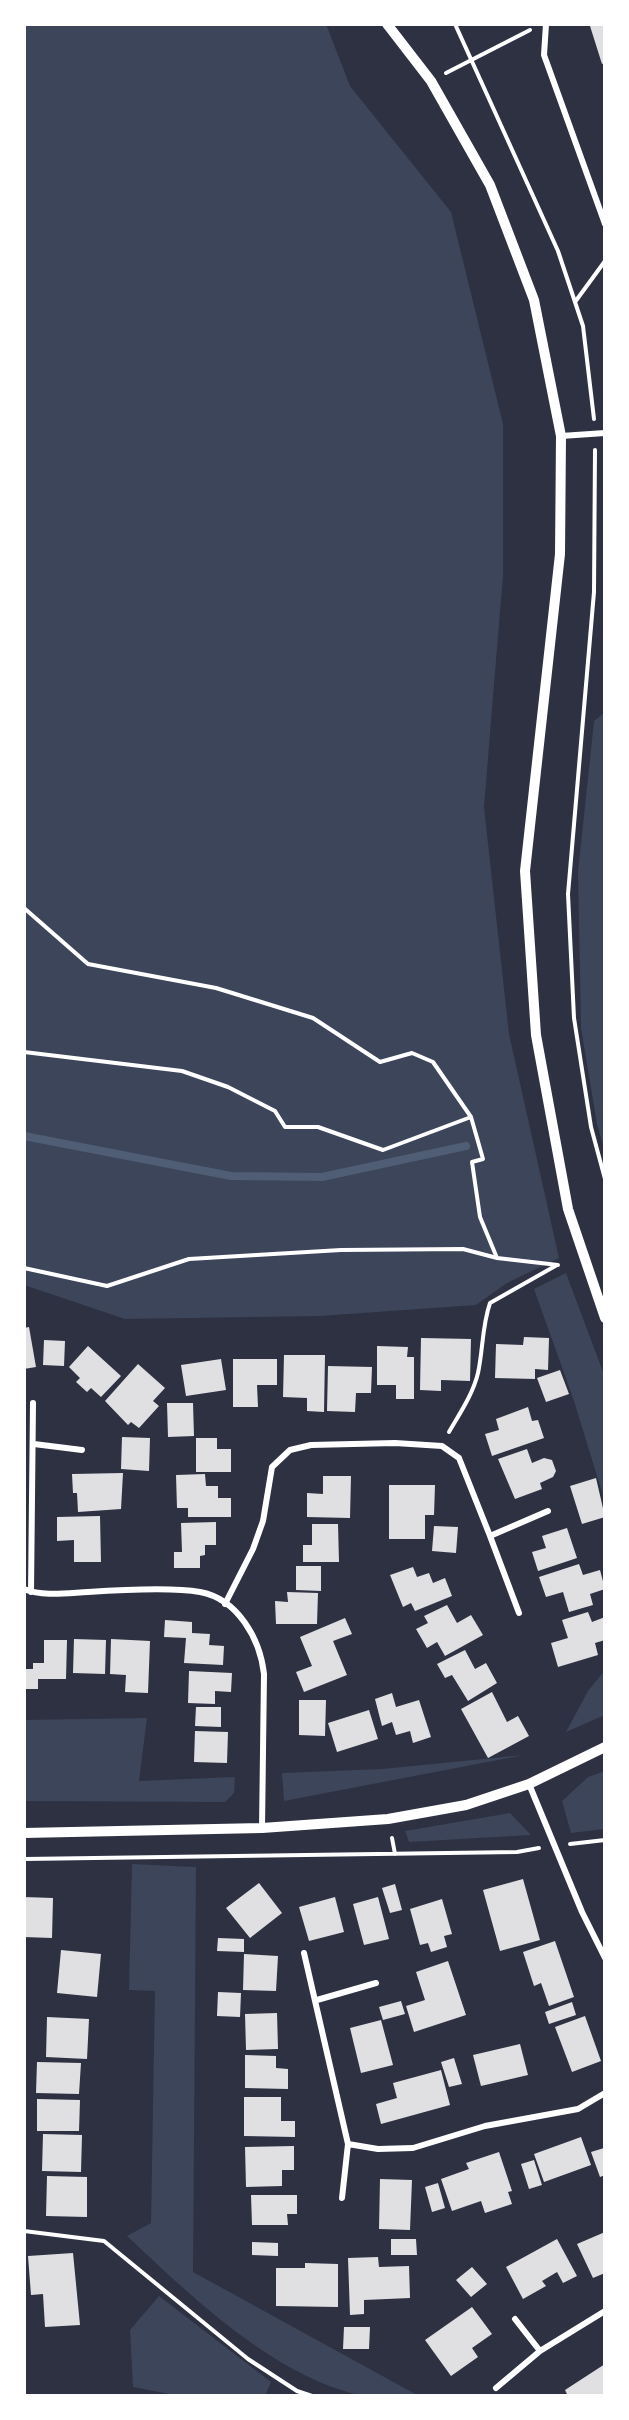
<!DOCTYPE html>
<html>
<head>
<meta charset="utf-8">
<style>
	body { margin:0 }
	#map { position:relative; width:629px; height:2420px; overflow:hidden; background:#2d3142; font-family:Signika,sans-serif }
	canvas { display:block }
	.frame { position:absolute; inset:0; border:26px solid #fff; pointer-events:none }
</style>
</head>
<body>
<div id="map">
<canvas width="629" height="2420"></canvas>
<div class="frame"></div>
</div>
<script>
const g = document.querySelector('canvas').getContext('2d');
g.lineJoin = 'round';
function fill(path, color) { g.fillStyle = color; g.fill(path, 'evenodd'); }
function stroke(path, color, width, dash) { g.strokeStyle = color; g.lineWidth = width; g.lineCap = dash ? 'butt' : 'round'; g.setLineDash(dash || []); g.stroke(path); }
fill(new Path2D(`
	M24 24H326L350 86 451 212 503 424V575L484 807 509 1034 559 1258 507 1283 476 1305 320 1316 125 1319 24 1285Z
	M605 712V1152L597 1124 581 1028 578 872 594 721Z
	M566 1273 605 1377V1502L574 1401 534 1289Z
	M605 1670V1715L566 1732 588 1691Z
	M147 1718 139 1781 235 1777 234 1793 225 1802 24 1801V1720Z
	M524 1755 284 1801 282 1773 382 1769Z
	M605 1771V1829L571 1833 562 1801 588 1777Z
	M510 1813 531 1835 409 1842 405 1831Z
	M132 1864 196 1867 193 2272 419 2396C402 2396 381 2399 364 2396 275 2378 191 2296 127 2236L151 2223 155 1991 129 1990Z
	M159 2296 271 2382 265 2396H180L133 2387 130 2330Z`), '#3c4559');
stroke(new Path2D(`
	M24 1136 231 1176 322 1177 466 1146`), '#4f5d75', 8);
fill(new Path2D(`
	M594 24H605V63L602 64 590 26Z
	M29 1327 36 1367 24 1369V1328Z
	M524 1337 549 1338 548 1370 535 1369V1379L495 1378 496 1344 523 1345Z
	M421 1338 471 1339 470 1381 441 1380V1391L420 1390Z
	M44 1340 65 1341 64 1366 43 1365Z
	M88 1346 121 1376 101 1397 91 1388 87 1392 76 1382 80 1378 69 1367Z
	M377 1346 408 1347 407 1357H414V1399H396V1385H377Z
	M284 1355H325L324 1412 307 1411V1398L283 1397Z
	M221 1359 226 1390 186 1396 181 1365Z
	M233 1359H277V1385H257L258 1407H233Z
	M138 1364 165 1388 153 1401 159 1406 139 1428 131 1422 128 1425 105 1401Z
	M328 1366 372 1367 371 1393H356L355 1412 327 1411Z
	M560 1370 569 1394 546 1402 537 1378Z
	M167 1403H193L194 1436 168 1437Z
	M528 1407 532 1421 538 1420 544 1438 492 1456 485 1434 499 1430 496 1419Z
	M122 1437 150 1438 149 1471 121 1469Z
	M196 1438H217V1449H231V1472H196Z
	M527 1449 532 1463 544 1458 552 1460 556 1471 553 1477 540 1483 542 1489 515 1499 498 1459Z
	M123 1473 121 1509 78 1512 77 1493H73L72 1474Z
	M205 1474 206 1486H218V1498H231V1517H188V1508H177L176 1475Z
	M323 1476H351L350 1518 307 1517V1493L323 1494Z
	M596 1478 605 1517 582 1524 570 1486Z
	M389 1485H435L434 1515H425V1539H389Z
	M100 1516 101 1562H74V1540L57 1541V1517Z
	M216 1522V1545H205V1555L200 1556V1568H174V1552H182L181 1523Z
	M312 1524H338L339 1562H303V1545H312Z
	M434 1526 458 1527 456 1553 432 1551Z
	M567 1528 577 1558 538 1571 532 1552 546 1548 542 1536Z
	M579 1564 583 1575 600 1570 605 1589 590 1594 593 1605 569 1612 563 1592 546 1597 539 1577Z
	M296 1566H321V1591L296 1590Z
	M413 1567 417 1577 429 1573 433 1583 445 1578 452 1596 415 1611 411 1603 403 1607 390 1575Z
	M287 1592 318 1593 317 1624H276L275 1601 288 1602Z
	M447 1605 457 1623 471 1615 483 1635 445 1656 437 1642 427 1648 416 1629 428 1623 424 1616Z
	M588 1612 592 1622 605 1617V1640L595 1643 598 1655 558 1667 551 1643 568 1638 562 1620Z
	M345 1618 352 1634 333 1641 347 1675 304 1692 296 1672 312 1666 300 1637Z
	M165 1620 192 1622V1633L210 1634 209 1645 224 1646 223 1665 184 1663 186 1638 164 1637Z
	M74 1639 106 1640 105 1674 73 1673Z
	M111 1639 150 1641 148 1693 125 1692 126 1675 110 1674Z
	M44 1640H67L66 1679H38V1689H24V1669H33V1663H44Z
	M465 1650 475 1669 486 1663 497 1683 468 1701 452 1675 445 1678 437 1664Z
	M189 1671 232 1673 231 1692 215 1691V1704L188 1703Z
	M492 1692 507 1722 518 1716 529 1736 488 1758 461 1709Z
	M392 1693 396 1707 419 1700 431 1737 413 1743 410 1731 396 1735 392 1722 382 1726 375 1699Z
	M299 1700H326L325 1736 299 1735Z
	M196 1707H221V1727L195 1726Z
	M369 1710 378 1739 337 1752 328 1723Z
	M195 1731 228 1732 227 1763 194 1762Z
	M523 1879 540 1940 500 1951 483 1890Z
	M259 1883 282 1913 250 1938 226 1908Z
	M395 1884 402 1910 390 1913 382 1888Z
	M24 1897 53 1898 52 1938 24 1937Z
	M335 1897 344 1932 309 1941 299 1907Z
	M378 1897 389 1939 364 1945 353 1904Z
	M442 1899 452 1934 444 1936 447 1947 431 1952 428 1943 420 1945 410 1909Z
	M218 1938 244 1939V1952L217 1951Z
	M555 1941 574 1997 549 2006 541 1983 534 1986 523 1952Z
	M61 1950 101 1954 97 1997 57 1993Z
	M244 1954 278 1956 276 1991 243 1990Z
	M448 1961 466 2015 414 2032 406 2006 425 2000 416 1972Z
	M218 1992 241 1993 240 2017 217 2016Z
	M401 2001 405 2014 383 2020 379 2007Z
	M572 2002 576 2015 549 2024 545 2012Z
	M277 2013 278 2049 246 2050 245 2014Z
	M585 2016 601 2061 572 2072 555 2027Z
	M47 2017 89 2019 87 2059 46 2057Z
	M381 2020 393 2065 361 2073 350 2028Z
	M520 2044 528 2075 481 2086 473 2055Z
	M245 2055 276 2056V2068L288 2069V2089L245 2088Z
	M454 2058 462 2084 449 2087 441 2062Z
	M37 2062 81 2063 79 2094 36 2093Z
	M441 2070 450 2105 381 2124 376 2104 397 2098 393 2083Z
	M244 2097H281V2121H295V2137L244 2136Z
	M37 2099 80 2100 79 2131H37Z
	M43 2134 82 2135 81 2172 42 2171Z
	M581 2137 591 2165 544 2182 534 2154Z
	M294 2146V2170H282V2186L246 2187 245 2147Z
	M604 2148 605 2175 600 2177 591 2152Z
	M499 2152 512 2191 508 2192 512 2204 485 2213 481 2201 452 2211 441 2179 469 2169 466 2163Z
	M534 2160 542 2185 529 2189 521 2164Z
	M47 2176 87 2177V2217L46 2216Z
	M380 2179 412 2180 410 2230 379 2229Z
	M438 2183 445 2208 432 2212 425 2187Z
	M251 2195H297V2214H287L288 2225H252Z
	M605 2232V2273L593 2278 577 2244Z
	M391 2239H416L417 2255H391Z
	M557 2239 577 2276 563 2283 557 2272 542 2281 546 2286 523 2299 506 2267Z
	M252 2242 278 2243V2256L252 2255Z
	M73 2253 80 2325 45 2327 43 2294 31 2295 28 2256Z
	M378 2257 379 2267 409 2266 410 2298 364 2300V2314L350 2315 348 2258Z
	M305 2263 338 2264V2307L276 2306V2268H305Z
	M472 2267 487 2284 471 2297 456 2280Z
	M472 2307 492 2334 472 2348 478 2357 451 2376 425 2340Z
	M344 2327H370L369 2349H343Z
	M605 2364V2396H568L565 2390Z`), '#e0e0e3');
stroke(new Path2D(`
	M455 24 558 251 583 326 594 419
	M446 73 530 30
	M575 302 605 261
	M595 450 594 592 568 894 574 1018 591 1127 605 1179
	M24 908 88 964 216 988 313 1018 380 1062 412 1053 433 1062 471 1117
	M24 1052 182 1071 228 1087 275 1111 285 1127H318L383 1150 471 1117 483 1159 472 1162 480 1217 497 1258 558 1265
	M24 1268 107 1286 189 1259 341 1250 463 1249 497 1258
	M449 1432C460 1413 473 1394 478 1373 483 1350 482 1326 490 1303L557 1265
	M392 1838 395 1854
	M570 1844 605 1840
	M24 1859 517 1852 539 1848
	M24 2231 104 2241 248 2359 297 2391 312 2396`), '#fff', 4);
stroke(new Path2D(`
	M546 24 544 55 605 224
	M561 436 605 433
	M34 1444 82 1450
	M490 1536 519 1613
	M24 1589C43 1597 68 1593 88 1592 118 1590 172 1587 200 1592 238 1599 260 1639 264 1674L262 1828
	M31 1592 33 1403
	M225 1604 253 1549 263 1521 272 1467 290 1450 311 1445 395 1443 442 1446 459 1458 490 1536 548 1511
	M529 1784 582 1912 605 1958
	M304 1953 348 2144
	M317 2000 376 1983
	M342 2198 348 2144 378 2149 413 2148 485 2126 578 2109 605 2093
	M515 2319 540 2351
	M496 2388 540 2351 605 2311`), '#fff', 6);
stroke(new Path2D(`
	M387 24 431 81 490 185 534 300 561 436 560 554 525 871 536 1035 568 1209 605 1318
	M24 1833 262 1828 388 1819 466 1805 529 1784 605 1747`), '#fff', 10);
</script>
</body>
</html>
